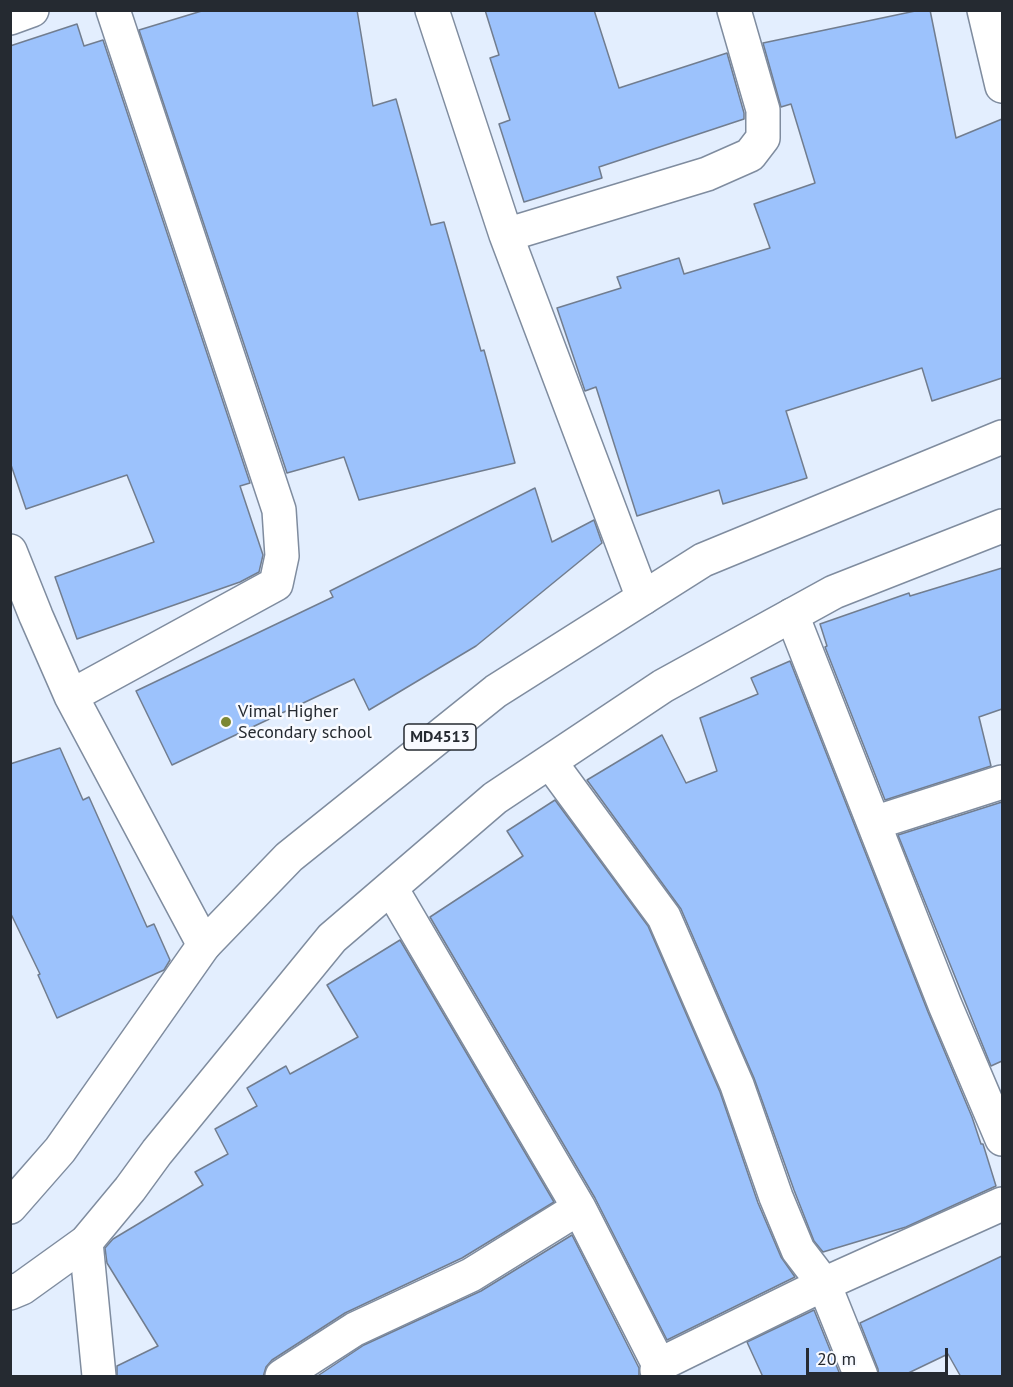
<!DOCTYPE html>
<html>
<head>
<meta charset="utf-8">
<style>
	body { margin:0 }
	#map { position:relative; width:1013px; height:1387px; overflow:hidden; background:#e3eefe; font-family:"PT Sans",sans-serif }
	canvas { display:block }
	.frame { position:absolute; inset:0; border:12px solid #252a31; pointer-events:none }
	.scale { position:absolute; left:806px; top:1348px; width:142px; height:27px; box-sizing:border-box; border:3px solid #252a31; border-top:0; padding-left:8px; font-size:18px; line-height:21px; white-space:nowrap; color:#252a31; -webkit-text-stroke:4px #f8faff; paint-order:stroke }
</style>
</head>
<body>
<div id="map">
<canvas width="1013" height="1387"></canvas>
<div class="frame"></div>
<div class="scale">20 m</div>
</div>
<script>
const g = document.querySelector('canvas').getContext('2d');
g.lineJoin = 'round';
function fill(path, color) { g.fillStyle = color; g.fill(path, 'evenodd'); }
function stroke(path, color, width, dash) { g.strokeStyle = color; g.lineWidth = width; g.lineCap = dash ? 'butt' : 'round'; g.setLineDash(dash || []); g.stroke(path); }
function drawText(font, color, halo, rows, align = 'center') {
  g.font = font + ' "PT Sans",sans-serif'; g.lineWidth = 5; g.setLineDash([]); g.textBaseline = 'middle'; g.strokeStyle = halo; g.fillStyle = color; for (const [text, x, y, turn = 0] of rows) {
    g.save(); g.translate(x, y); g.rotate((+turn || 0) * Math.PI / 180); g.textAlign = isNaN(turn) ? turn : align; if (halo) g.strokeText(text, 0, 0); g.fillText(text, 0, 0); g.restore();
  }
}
const building = new Path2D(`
	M205 10H357L373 106 396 99 431 225 444 222 481 351 484 350 515 463 359 500 344 457 287 473 139 30Z
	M485 10H594L619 88 727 53 744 113V119L599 167 602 178 524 202 499 124 510 120 490 58 499 55Z
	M920 10H930L956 138 1002 119V378L932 401 922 368 786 411 807 478 723 504 719 490 637 516 596 387 585 391 557 308 621 288 617 277 679 258 684 274 770 248 754 204 815 183 791 104 781 107 763 43Z
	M77 24 84 46 103 40 250 483 240 486 263 555 259 572 240 582 77 639 55 577 154 542 127 475 26 509 10 462V46Z
	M535 488 552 542 594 520 602 543 476 646 369 710 354 679 172 765 136 691 333 597 330 591Z
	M1002 568V709L979 717 991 766 885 800 825 647 827 646 820 624 909 593 910 596Z
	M790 661 928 1012 972 1117 981 1144H983L996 1186 906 1227 823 1252 814 1241 794 1190 754 1078 681 909 587 780 662 735 686 783 717 771 700 718 758 694 751 678Z
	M60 748 83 800 89 797 147 927 154 924 170 960 164 970 57 1018 38 975 40 974 10 912V764Z
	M555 800 648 926 720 1092 758 1203 781 1257 795 1277 667 1340 595 1198 430 917 523 856 507 831Z
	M1002 802V1061L991 1066 898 835Z
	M400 940 554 1202 462 1258 345 1313 272 1360 266 1367 263 1377H117V1366L158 1346 107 1263 105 1248 113 1239 203 1185 195 1172 228 1154 215 1129 257 1106 247 1088 286 1066 290 1074 358 1037 327 985Z
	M572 1235 639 1368V1377H316L364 1345 481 1291Z
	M1002 1256V1377H961L948 1354 900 1377H879L878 1369 860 1323Z
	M814 1310 841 1377H763L747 1342Z`);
fill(building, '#9cc2fc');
stroke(building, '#717d8f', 1.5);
const minor = new Path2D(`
	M432 10 506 235 643 598
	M984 10 1002 86
	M10 18 32 10
	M506 235 707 174 750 155 763 138V110L734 10
	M10 551 36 616 71 696 204 945
	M792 615 945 1005 1002 1139
	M71 696 276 584 282 556 279 510 113 10
	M550 762 664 917 737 1085 776 1197 798 1250 824 1284 861 1376
	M874 823 1002 782
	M391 888 579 1208 659 1365 657 1370 659 1376
	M86 1242 99 1376
	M659 1365 824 1284 1002 1204
	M282 1376 355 1329 471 1275 579 1208`);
const primary = new Path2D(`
	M10 1207 60 1150 204 945 289 857 496 691 703 560 1002 437
	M10 1293 22 1288 86 1242 130 1189 157 1152 332 938 495 798 663 686 834 592 1002 526`);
stroke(minor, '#7f8c9f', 36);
stroke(primary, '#7f8c9f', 36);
stroke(minor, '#fff', 33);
stroke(primary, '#fff', 33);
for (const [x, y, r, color] of [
	[226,722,6,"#7c8733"]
]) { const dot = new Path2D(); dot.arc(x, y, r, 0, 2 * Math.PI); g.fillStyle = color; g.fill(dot); stroke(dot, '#f8faff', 2); }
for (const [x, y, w] of [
	[440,737,72]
]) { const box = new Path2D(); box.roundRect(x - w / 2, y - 13, w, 26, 4.5); g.fillStyle = '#f8faff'; g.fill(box); stroke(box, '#252a31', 1.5); }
drawText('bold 16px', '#252a31', null, [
	["MD4513",440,737]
]);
drawText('18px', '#252a31', '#f8faff', [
	["Vimal Higher",238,712],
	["Secondary school",238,733]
], 'left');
</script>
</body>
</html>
